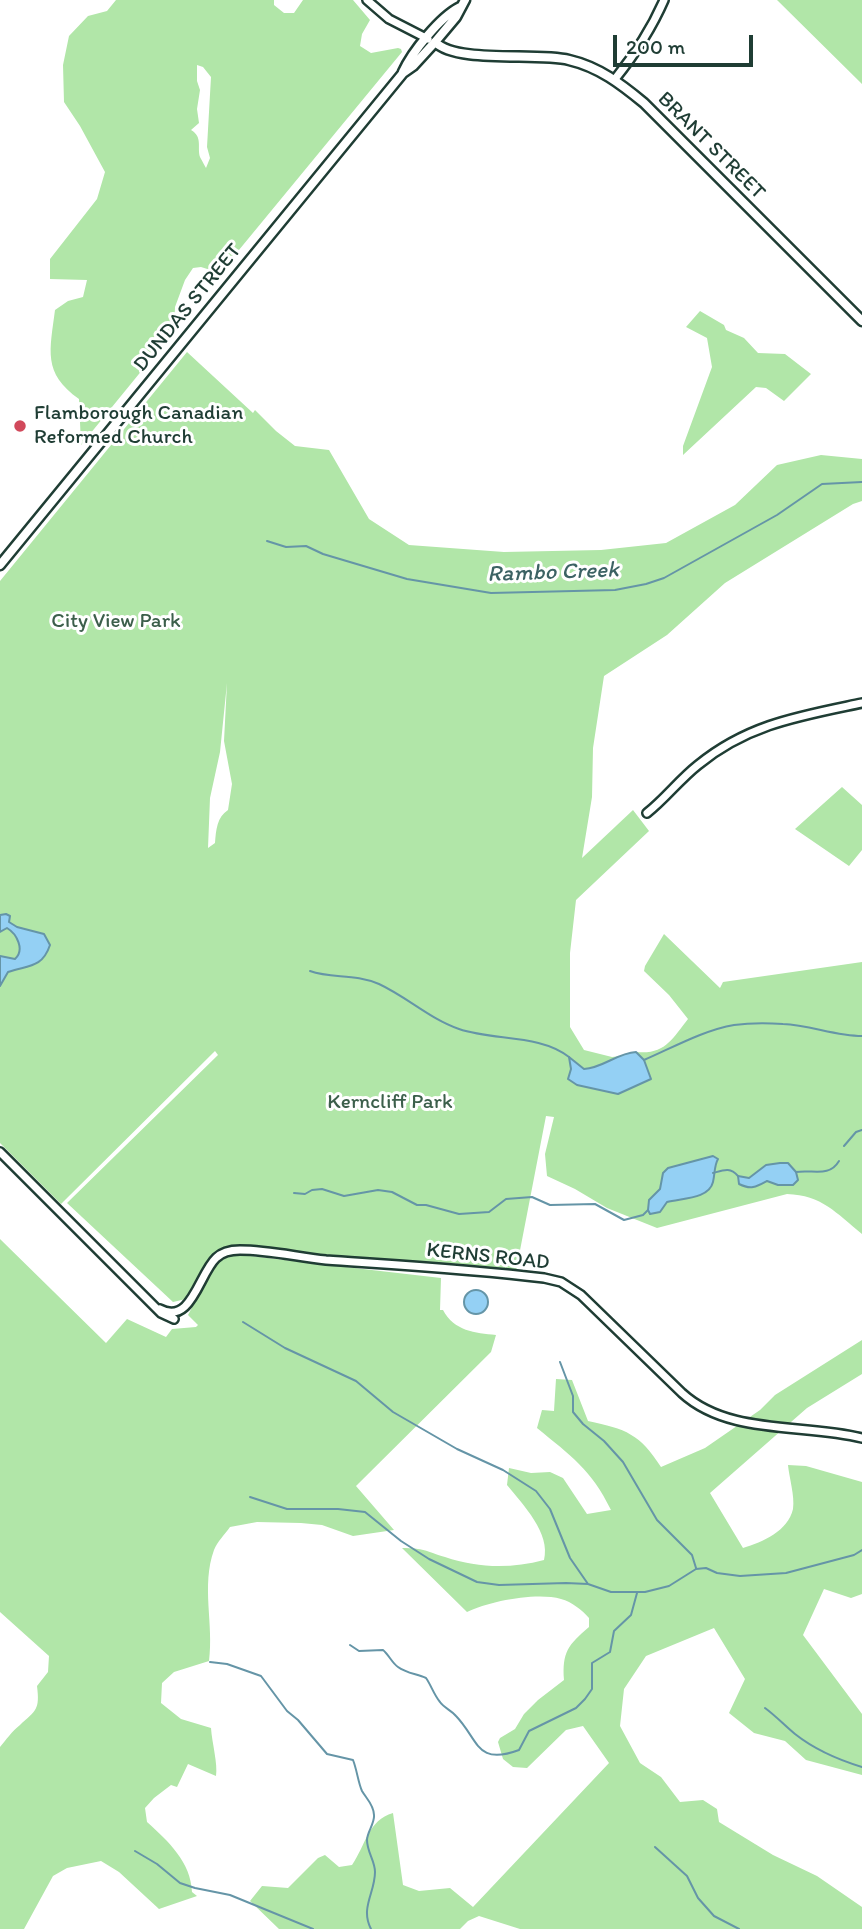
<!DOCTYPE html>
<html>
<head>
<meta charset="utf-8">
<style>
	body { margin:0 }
	#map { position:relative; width:862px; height:1929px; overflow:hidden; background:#fff; font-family:Itim,sans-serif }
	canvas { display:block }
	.scale { position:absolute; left:613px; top:35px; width:140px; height:32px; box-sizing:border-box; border:4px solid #1f3d34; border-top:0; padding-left:9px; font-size:21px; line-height:24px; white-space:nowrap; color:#1f3d34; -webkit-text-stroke:5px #fff; paint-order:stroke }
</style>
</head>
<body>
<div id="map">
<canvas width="862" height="1929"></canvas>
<div class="scale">200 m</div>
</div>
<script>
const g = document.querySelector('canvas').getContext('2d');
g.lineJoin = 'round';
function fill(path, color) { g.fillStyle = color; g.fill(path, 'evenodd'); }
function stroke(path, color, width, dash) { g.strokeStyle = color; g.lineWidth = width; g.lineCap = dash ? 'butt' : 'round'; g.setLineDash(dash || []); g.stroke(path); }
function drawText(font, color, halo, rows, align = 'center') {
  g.font = font + ' Itim,sans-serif'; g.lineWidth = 6; g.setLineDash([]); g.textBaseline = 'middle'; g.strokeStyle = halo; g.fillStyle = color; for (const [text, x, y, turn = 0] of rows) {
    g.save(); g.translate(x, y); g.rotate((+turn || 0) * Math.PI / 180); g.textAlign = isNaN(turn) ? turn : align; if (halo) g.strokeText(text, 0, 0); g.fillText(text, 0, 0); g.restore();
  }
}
fill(new Path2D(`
	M116 0H274V5L284 13H294L303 0H353L370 20 362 34 360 46 371 53 398 48 401 49 402 52 220 273 201 267 193 268 185 280 175 307 174 331 81 445 79 399C42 373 50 350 55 310L68 301 83 297 87 280 50 279V259L97 199 105 172 80 126 64 102 63 65 69 36 88 16 107 11ZM197 65 203 67 211 77 207 147 210 158 206 168C205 166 201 159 200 157 197 147 203 137 191 130L199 123 197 109 200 90 197 81Z
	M777 0H862V84Z
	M700 311 724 325 726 330 744 338 758 353 785 354 811 374 784 401 766 388 756 387 683 455V446L712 367 707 338 686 327Z
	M187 352 253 413 255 410 276 431 295 446 329 450 369 519 409 545 504 552 601 550 666 543 735 505 777 465 821 455 862 459V501L853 504 725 583 667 635 604 676 593 748 592 797 582 858 633 810 649 831 576 900 570 953V1027L584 1050 612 1057 621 1056 593 1069H584L570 1058V1072L602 1070 640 1056 636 1052C665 1055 672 1039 688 1019L669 995 644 971 645 966 664 934 720 988 723 982 862 962V1234C836 1213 822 1195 787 1194L657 1228 607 1208 575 1189 547 1176 545 1154 554 1117 546 1116 516 1271 235 1247C208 1252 200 1278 186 1299L173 1302 67 1203 218 1055 215 1051 61 1204 0 1143V581ZM227 683 224 741 232 784 228 810C217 817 216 830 215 843L208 848 210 798 220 752Z
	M842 787 862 805V850L849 866 795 829Z
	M0 1239 106 1343 127 1319 166 1337 172 1329 196 1327 198 1325 188 1315 215 1264 233 1254 441 1278 440 1310H443C454 1331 475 1333 496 1335L491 1352 356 1486 394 1530 353 1536 322 1525 301 1523 257 1522 230 1527C225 1534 217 1542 214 1550 201 1586 214 1624 209 1661L174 1672 162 1683 161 1703 181 1719 211 1728C212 1743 218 1764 216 1776L188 1764 177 1787 171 1785 154 1798 145 1808 147 1822C168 1841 191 1862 192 1892L197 1896 159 1909 119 1872 101 1861 67 1868 53 1876 24 1929H0V1747C6 1740 12 1731 20 1725 36 1710 40 1710 37 1686L48 1672 49 1656 0 1612Z
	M862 1340V1374L807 1408 710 1493 743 1548C763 1542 788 1531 793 1509 795 1496 789 1477 788 1465L806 1466 862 1482V1594L851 1598 824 1589 803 1635 862 1714V1775L806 1760 785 1741 754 1733 729 1713 745 1679 714 1628 646 1656 624 1689 620 1726 640 1763 661 1777 680 1802 703 1800 717 1809 719 1822 773 1855 817 1876 862 1907V1929H520L479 1916 468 1921 460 1929H279L250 1901 262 1886 288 1888 318 1858 325 1855 339 1867 352 1865C366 1845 368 1820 393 1813L403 1885 419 1891 450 1888 473 1907 609 1763 583 1726 566 1730 527 1768 513 1767 503 1759 498 1742 500 1738 515 1729 524 1714 538 1700 564 1680C562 1652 568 1645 589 1627V1618C582 1610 572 1602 561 1599 537 1592 490 1601 467 1612L402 1548C424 1548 425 1551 445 1557 478 1568 510 1569 544 1560 551 1533 523 1505 507 1485L509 1468 531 1473 550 1472 563 1478 587 1514 611 1510C591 1469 571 1456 537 1428L542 1410 554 1411 556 1379 572 1380 588 1421C626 1429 640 1434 661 1467L705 1448 760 1410 775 1395Z`), '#b1e6a8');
const water = new Path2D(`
	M6 914 10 916 9 922 17 927 44 934 50 945C42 969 27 965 8 972L0 986V956L15 959C25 950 17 934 7 928L0 932V915Z
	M636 1052 644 1060 651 1079 618 1094 577 1085 568 1079 571 1069 569 1057 584 1069C603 1068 617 1053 636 1052Z
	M713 1156 718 1159C714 1166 715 1174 713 1182 709 1199 682 1198 667 1202L660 1212 650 1214 648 1210 649 1200 660 1189 663 1173 668 1168Z
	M780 1163H788L796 1172 798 1180 793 1185H778L767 1181C756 1187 751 1190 739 1184L738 1176 749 1178 766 1165Z
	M464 1302a12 12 0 1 1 24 0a12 12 0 1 1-24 0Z`);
fill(water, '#94d0f4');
stroke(water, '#6595a7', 2);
stroke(new Path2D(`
	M267 541 286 547 306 546 323 554 407 579 491 593 615 590 646 584 664 578 777 515 822 484 862 482
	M310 971C332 979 354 973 379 984 407 997 430 1019 459 1029 494 1041 540 1034 569 1057
	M644 1060C672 1048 704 1030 734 1025 749 1023 767 1023 783 1024 810 1025 835 1036 862 1036
	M844 1146 856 1132 862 1130
	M796 1172C812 1169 829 1178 839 1161
	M713 1173C724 1170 730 1167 738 1176
	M294 1193 305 1194 312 1190 322 1189 344 1196 378 1190 392 1192 417 1205H426L459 1214 489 1212 506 1199 532 1197 550 1205 595 1204 624 1220 643 1215 648 1210
	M243 1322 285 1348 356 1381 393 1412 457 1449 503 1470 536 1491 550 1509 570 1558 588 1584
	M560 1362 573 1396V1412L583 1424 604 1441 623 1462 657 1520 692 1555 696 1568
	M250 1497 287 1509H338L365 1512 401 1541 429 1559 477 1582 499 1585 566 1583 588 1584 611 1592H645L669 1586 696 1569 706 1568 717 1573 740 1576 786 1573 854 1555 862 1550
	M350 1645 359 1651 383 1650C389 1655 392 1663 398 1667 406 1673 417 1674 426 1678 431 1685 434 1695 440 1702 444 1708 451 1710 456 1716 479 1740 476 1766 519 1750L529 1731 576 1708 585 1699 592 1689V1663L610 1652 614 1631 631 1615 637 1593
	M210 1662 227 1664 261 1676 287 1711 298 1720 327 1754 353 1760C357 1770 358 1782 362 1791 366 1798 374 1805 374 1815 375 1823 367 1832 367 1840 367 1852 375 1861 375 1872 375 1893 360 1908 371 1929
	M765 1708C776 1716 785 1726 795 1734 814 1749 839 1760 862 1767
	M655 1847 687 1876 698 1898 714 1916 739 1929
	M135 1851 157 1864 180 1883 195 1888 230 1895 313 1929`), '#6595a7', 2);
const secondary = new Path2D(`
	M367 0 389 19 428 39
	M615 79C635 54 651 30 664 0
	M647 813C665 799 679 780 698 765 748 724 800 716 862 703
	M0 1152 161 1313 174 1319
	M160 1309C191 1326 199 1274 216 1258 222 1252 232 1250 240 1250 269 1250 297 1257 326 1260 399 1265 472 1269 544 1278L561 1282 581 1295 682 1393C729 1436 804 1423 862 1438`);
const primary = new Path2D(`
	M435 42C457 64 537 52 569 60 599 67 621 84 644 103L862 321
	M403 72C412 52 440 17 460 7
	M0 565 403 73 413 66 435 42 456 17 465 0`);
stroke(secondary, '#1f3d34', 12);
stroke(primary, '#1f3d34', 13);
stroke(secondary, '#fff', 7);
stroke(primary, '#fff', 8);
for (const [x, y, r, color] of [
	[20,426,7,"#d1495b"]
]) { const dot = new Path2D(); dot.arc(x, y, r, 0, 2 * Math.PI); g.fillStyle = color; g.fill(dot); stroke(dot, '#fff', 2.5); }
drawText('21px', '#1f3d34', '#fff', [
	["BRANT STREET",711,146,45],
	["DUNDAS STREET",188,308,-51],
	["KERNS ROAD",488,1257,6]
]);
drawText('21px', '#1f3d34', '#fff', [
	["Flamborough Canadian",34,414],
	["Reformed Church",34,438]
], 'left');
drawText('21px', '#3c5f4b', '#fff', [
	["City View Park",116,622],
	["Kerncliff Park",390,1103]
]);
drawText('italic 23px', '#3c6264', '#fff', [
	["Rambo Creek",553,573,-2]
]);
</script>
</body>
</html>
